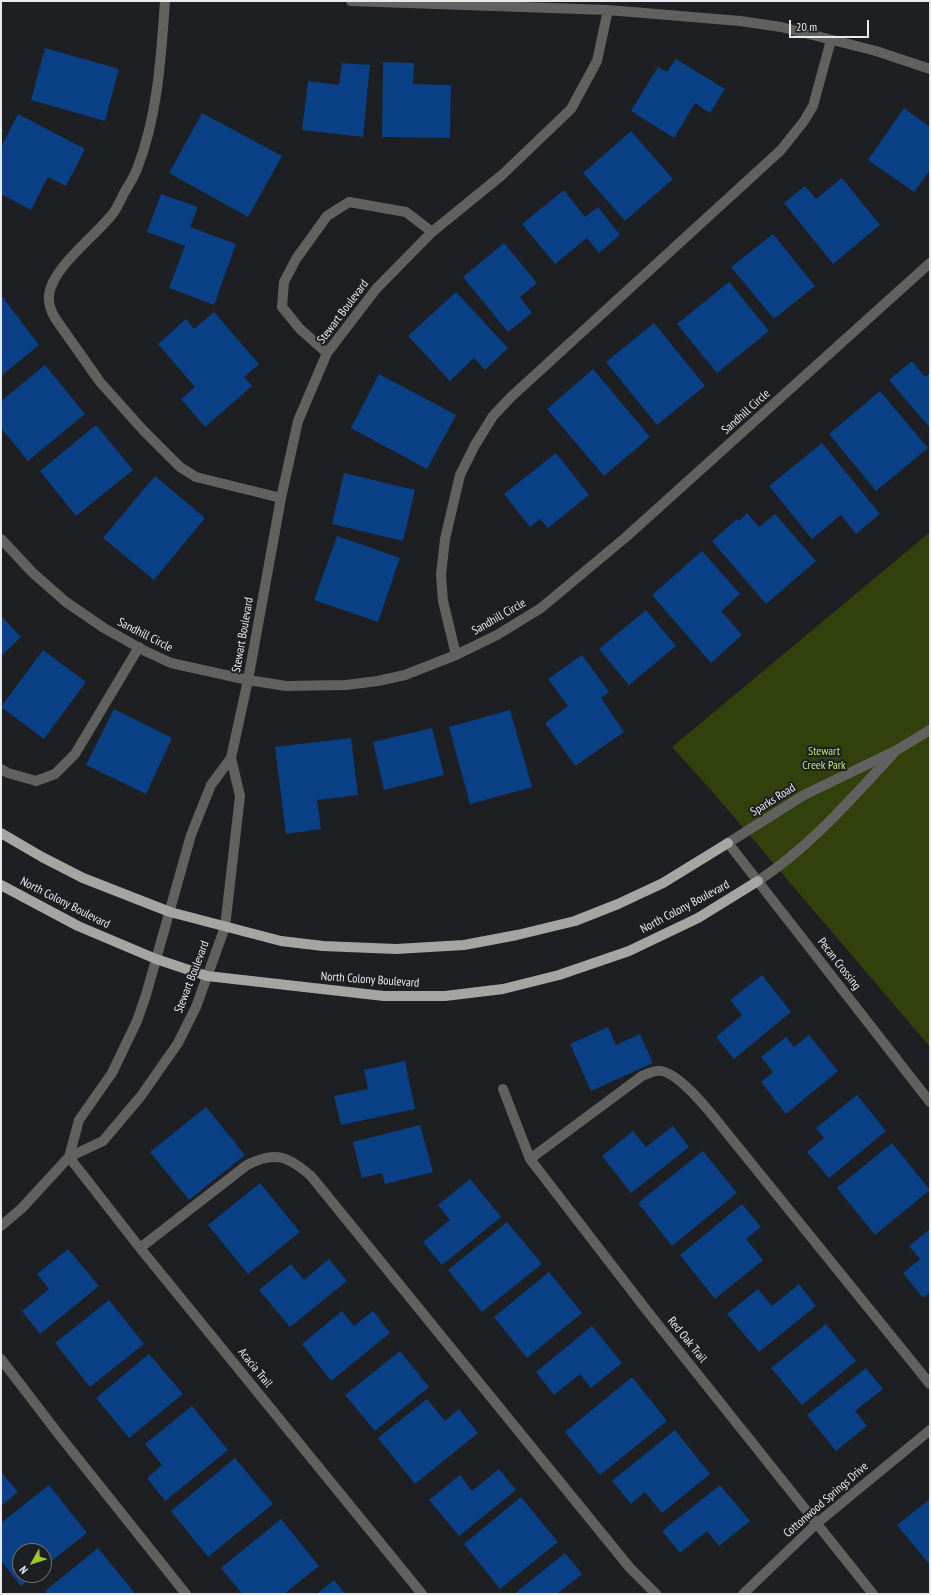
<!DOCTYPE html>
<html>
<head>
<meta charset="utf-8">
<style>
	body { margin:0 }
	#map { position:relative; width:931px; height:1595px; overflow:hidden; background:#1d1f22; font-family:"PT Sans Narrow",sans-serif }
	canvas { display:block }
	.frame { position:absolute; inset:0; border:2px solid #e9eaec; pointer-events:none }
	.north { position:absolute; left:12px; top:1543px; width:40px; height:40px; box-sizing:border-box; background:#1d1f22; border:1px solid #6f7073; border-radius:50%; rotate:231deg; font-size:11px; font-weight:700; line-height:16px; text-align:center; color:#e9eaec }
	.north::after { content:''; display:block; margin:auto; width:14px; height:18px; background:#a1c92a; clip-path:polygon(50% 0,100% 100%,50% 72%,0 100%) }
	.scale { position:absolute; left:789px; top:20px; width:80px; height:18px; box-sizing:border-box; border:2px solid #e9eaec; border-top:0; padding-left:5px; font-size:12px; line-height:14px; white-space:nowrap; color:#e9eaec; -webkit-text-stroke:3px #1d1f22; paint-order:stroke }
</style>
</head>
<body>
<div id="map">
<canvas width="931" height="1595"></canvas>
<div class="frame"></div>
<div class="north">N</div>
<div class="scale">20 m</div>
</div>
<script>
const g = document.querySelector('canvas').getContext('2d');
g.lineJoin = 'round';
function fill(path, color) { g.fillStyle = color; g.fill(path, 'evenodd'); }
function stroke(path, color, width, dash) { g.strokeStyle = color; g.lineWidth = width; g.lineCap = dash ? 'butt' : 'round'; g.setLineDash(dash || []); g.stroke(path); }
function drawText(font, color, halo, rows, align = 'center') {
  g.font = font + ' "PT Sans Narrow",sans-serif'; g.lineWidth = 4; g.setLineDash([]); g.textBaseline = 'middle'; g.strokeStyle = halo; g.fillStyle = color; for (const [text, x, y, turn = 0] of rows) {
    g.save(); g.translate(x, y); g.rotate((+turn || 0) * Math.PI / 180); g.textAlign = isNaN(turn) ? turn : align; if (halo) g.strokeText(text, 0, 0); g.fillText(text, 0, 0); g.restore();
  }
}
fill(new Path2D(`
	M930 532V1047L711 790 672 747Z`), '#32410c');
fill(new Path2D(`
	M45 48 119 69 105 121 31 100Z
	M676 59 725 89 710 113 695 103 674 138 631 111 658 67 667 72Z
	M383 62 414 63 413 84 451 85 450 138 382 137Z
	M342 63 370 65 363 137 302 130 308 81 339 85Z
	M904 108 930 127V170L914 192 868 160Z
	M202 113 282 156 248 217 169 173Z
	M18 114 85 149 66 186 48 177 31 210 1 194V147Z
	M631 131 673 179 625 221 583 173Z
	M842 178 880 225 833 264 784 203 805 186 816 199Z
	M564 190 585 217 598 207 620 235 599 253 587 238 555 264 522 224Z
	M161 194 198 207 190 227 236 244 214 305 169 288 185 246 147 232Z
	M773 234 815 286 774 319 731 267Z
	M504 243 537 283 520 297 532 313 508 332 463 277Z
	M729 282 769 331 717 373 677 324Z
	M456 292 508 348 485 370 474 358 450 381 408 336Z
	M1 295 39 345 1 376Z
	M214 312 259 364 244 377 252 386 205 427 181 399 195 387 158 344 186 319 194 329Z
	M654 323 705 386 657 425 606 362Z
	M912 361 925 377 930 373V428L889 380Z
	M45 365 85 414 28 461 1 428V401Z
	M593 369 650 437 604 476 547 409Z
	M379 374 456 415 427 469 351 428Z
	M880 391 928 448 876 491 829 434Z
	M96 425 133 470 76 516 40 471Z
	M822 443 880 514 856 534 841 515 812 539 769 486Z
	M556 453 589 495 548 528 540 519 530 527 504 494Z
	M344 473 415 490 403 541 332 524Z
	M155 476 205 518 154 580 103 538Z
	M747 513 759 527 775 514 816 561 766 604 712 541 737 519 739 521Z
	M337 536 400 558 378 622 314 600Z
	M702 551 740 594 721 611 742 635 711 663 652 595Z
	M646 610 676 646 629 685 599 649Z
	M1 616 21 637 1 656Z
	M43 650 86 682 44 739 1 707Z
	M582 655 609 692 601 698 624 732 575 766 545 723 568 706 548 679Z
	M114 709 172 738 146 794 86 765Z
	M510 710 532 787 470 804 449 727Z
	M432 728 444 775 384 790 373 742Z
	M351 738 358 795 317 800 321 829 286 834 275 747Z
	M762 975 791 1012 734 1059 716 1037 742 1015 730 1000Z
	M608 1027 616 1045 640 1034 653 1063 591 1091 570 1044Z
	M809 1035 838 1071 786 1114 761 1082 773 1072 761 1057 786 1037 794 1047Z
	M405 1061 415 1109 341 1125 334 1096 368 1089 364 1070Z
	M857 1095 886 1131 829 1178 807 1152 824 1138 816 1128Z
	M206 1107 245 1155 189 1200 150 1152Z
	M420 1125 433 1172 385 1184 382 1173 362 1178 353 1142Z
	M673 1126 689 1147 631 1193 602 1156 633 1131 646 1147Z
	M892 1143 930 1190 875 1235 837 1188Z
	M703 1151 737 1193 672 1246 638 1203Z
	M470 1179 501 1217 442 1265 423 1242 450 1220 438 1205Z
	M260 1183 300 1232 248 1274 208 1225Z
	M742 1204 761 1227 746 1239 763 1260 715 1299 680 1255Z
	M507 1222 542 1264 482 1312 448 1270Z
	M930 1229V1292L923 1298 903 1273 920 1259 909 1246Z
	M68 1249 99 1286 40 1334 22 1311 49 1289 37 1274Z
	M329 1259 347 1281 290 1327 259 1290 291 1264 304 1280Z
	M549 1272 582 1313 527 1358 494 1317Z
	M799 1284 816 1306 759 1352 727 1314 758 1289 772 1306Z
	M109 1300 144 1344 90 1387 55 1343Z
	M342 1311 354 1326 373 1311 390 1333 331 1381 302 1344Z
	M826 1324 856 1361 802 1405 771 1368Z
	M592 1326 622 1363 591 1388 580 1374 554 1395 536 1372Z
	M400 1351 429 1387 375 1431 345 1395Z
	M149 1354 183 1394 129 1438 96 1398Z
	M866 1368 883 1389 855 1411 867 1426 836 1451 807 1415Z
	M632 1377 667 1421 600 1475 565 1432Z
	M427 1399 445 1421 459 1409 478 1433 415 1484 378 1438Z
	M192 1406 228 1450 165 1501 147 1478 162 1465 145 1444Z
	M675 1430 710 1474 662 1513 645 1492 631 1504 612 1481Z
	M235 1458 273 1504 208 1557 171 1511Z
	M499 1469 516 1490 459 1536 429 1500 460 1475 472 1491Z
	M1 1472 18 1492 1 1506Z
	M49 1485 87 1533 44 1567V1551H20V1575H34L21 1586 1 1561V1523Z
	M720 1485 750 1521 719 1546 707 1531 680 1553 662 1531Z
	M521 1497 558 1542 500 1589 464 1544Z
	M930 1499V1565L897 1525Z
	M281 1519 319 1566 284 1594H242L221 1568Z
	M98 1548 134 1592 132 1594H47L45 1591Z
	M565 1553 582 1574 557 1594H514Z
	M334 1580 345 1594H317Z`), '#094086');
stroke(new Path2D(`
	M165 1C161 57 158 115 137 169 134 177 129 185 124 193 121 199 118 206 114 212 98 234 52 267 49 295 48 304 51 311 55 318L100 382 143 430 180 467 196 477 281 498
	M351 1 608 10 740 21 781 27 876 51 930 69
	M327 353 300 329 282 307 284 282 296 259 327 216 349 202 406 212 432 232
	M1 539 33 573 66 602 104 628 145 651 171 663 248 680 286 686 346 685 378 681 405 675 456 655 497 635 541 608 626 537 930 263
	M456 655 443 601 441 575 445 539 460 475 475 445 493 416 511 397 781 150 804 121 813 106 831 40
	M930 730 897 750 804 795 728 843 930 1102
	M1 769 8 773 36 781 55 774 75 754 139 647
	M758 881C810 847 851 799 893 754
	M503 1089 530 1159 648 1312 873 1594
	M69 1157 140 1248 422 1594
	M69 1157 79 1120 112 1073 137 1021 146 995 191 835 211 785 231 758
	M530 1159 642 1076C647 1074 653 1071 657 1071 677 1068 714 1117 726 1132L930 1384
	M1 1226 22 1208 69 1157 103 1141 141 1096 178 1043 196 1007 225 927 240 796 231 758 248 680 281 498 298 421 327 353 376 289 432 232 502 175 571 109 597 61 608 10
	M140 1248 247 1165C276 1150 289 1157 311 1176L630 1568 656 1594
	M1 1359 60 1436 186 1594
	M743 1594 816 1524 930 1430`), '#616260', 10);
stroke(new Path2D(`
	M1 833 42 857 83 878 170 912 281 941 323 946 396 949 464 945 517 935 575 921 618 904 663 883 728 843
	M1 885 78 926 156 959 207 976 384 996H445L503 989 559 975 629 951 698 918 758 881`), '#a5a6a2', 10);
drawText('12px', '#e9eaec', '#1d1f22', [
	["Stewart Boulevard",343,312,-53],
	["Sandhill Circle",746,412,-42],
	["Sandhill Circle",499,617,-30],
	["Sandhill Circle",145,635,27],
	["Stewart Boulevard",243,635,-80],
	["Sparks Road",773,800,-32],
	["North Colony Boulevard",65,903,27],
	["North Colony Boulevard",685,907,-28],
	["Pecan Crossing",839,964,52],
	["Stewart Boulevard",192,977,-69],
	["North Colony Boulevard",370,980,4],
	["Red Oak Trail",687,1340,51],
	["Acacia Trail",255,1368,51],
	["Cottonwood Springs Drive",826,1500,-41]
]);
drawText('12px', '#c0e667', '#1d1f22', [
	["Stewart",824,752],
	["Creek Park",824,766]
]);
</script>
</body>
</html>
